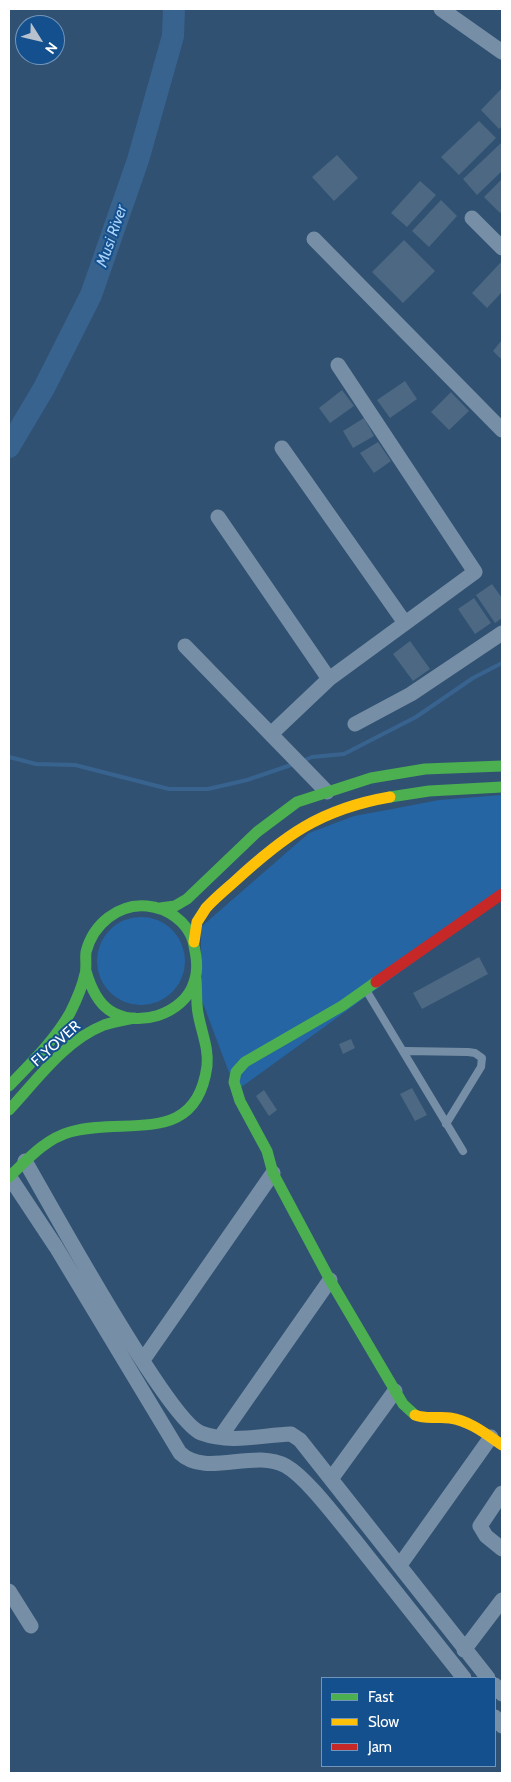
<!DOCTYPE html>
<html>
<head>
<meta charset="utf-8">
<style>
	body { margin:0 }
	#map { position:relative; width:511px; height:1782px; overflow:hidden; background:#305172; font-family:Cabin,sans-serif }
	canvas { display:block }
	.frame { position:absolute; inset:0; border:10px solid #fff; pointer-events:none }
	.legend { position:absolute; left:321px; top:1677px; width:175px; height:90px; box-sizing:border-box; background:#14508e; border:1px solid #7296bb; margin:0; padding:6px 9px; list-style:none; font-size:15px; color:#fff }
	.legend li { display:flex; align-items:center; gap:10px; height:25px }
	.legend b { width:25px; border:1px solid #7296bb }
	.north { position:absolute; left:15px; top:15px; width:50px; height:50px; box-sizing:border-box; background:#14508e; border:1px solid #7296bb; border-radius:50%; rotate:126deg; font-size:14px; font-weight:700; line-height:20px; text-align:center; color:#fff }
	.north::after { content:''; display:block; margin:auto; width:18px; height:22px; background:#b7c2ce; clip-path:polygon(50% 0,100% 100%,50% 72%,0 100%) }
</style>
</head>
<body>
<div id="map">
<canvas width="511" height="1782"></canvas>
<div class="frame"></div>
<ul class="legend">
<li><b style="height:6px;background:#4caf50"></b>Fast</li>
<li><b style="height:6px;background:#ffc107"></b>Slow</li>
<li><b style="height:6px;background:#c62828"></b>Jam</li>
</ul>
<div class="north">N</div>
</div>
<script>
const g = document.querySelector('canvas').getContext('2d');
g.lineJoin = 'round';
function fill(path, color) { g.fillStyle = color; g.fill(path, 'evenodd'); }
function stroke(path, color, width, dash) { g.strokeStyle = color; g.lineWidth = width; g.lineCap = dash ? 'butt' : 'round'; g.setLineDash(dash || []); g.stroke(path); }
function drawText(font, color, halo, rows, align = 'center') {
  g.font = font + ' Cabin,sans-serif'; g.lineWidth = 4; g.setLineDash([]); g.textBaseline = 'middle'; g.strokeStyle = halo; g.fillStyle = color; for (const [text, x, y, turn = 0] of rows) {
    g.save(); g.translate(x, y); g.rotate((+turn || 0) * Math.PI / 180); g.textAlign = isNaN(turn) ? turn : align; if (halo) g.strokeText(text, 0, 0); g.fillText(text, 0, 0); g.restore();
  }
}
fill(new Path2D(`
	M502 795V898L236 1091 201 998V927L309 833 354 816 387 810 439 800Z
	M97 961a44 44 0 1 1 88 0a44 44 0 1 1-88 0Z`), '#2565a3');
stroke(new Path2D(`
	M9 757 36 764 75 765 169 789H208L247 780 294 764
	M303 761 312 757 344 754 416 717 473 678 502 663`), '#38638f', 4);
stroke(new Path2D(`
	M9 447 44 388 91 295 138 160 173 36 174 9`), '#38638f', 22);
fill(new Path2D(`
	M502 88V126L499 129 481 110Z
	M479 121 496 138 459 175 441 157Z
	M501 143 502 171 477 195 463 179Z
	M337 155 358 178 334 201 312 177Z
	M502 179V210L500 213 484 197Z
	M420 181 436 195 407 227 391 213Z
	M441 200 457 216 429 247 412 231Z
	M404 240 435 271 403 303 372 272Z
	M502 261V292L487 308 472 293Z
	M502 340V360L493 351Z
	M405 381 417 399 390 418 377 400Z
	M342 390 354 406 330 423 319 408Z
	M451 392 469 411 449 430 431 412Z
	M364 418 374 436 353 448 343 431Z
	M378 442 391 461 374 473 360 453Z
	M492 584 502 598V618L495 623 476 595Z
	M474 598 491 623 475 634 458 609Z
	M410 641 430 669 413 681 393 654Z
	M479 957 488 974 422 1009 413 993Z
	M351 1039 355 1048 343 1054 339 1044Z
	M412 1088 427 1115 415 1121 400 1094Z
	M264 1090 277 1110 269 1116 256 1096Z`), '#4d6882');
stroke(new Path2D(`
	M366 990 463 1151
	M405 1051 468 1052 475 1053 482 1058 481 1067 446 1124`), '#778fa6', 8);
stroke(new Path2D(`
	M441 9 502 52
	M472 218 502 248
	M314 239 502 430
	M282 448 405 623
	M218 517 329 679
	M185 646 327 792
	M355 724 411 694 502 633
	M271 734 329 679 475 572 338 365
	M25 1161C50 1204 168 1421 201 1433 231 1444 262 1435 291 1434L300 1440 488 1678
	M9 1176 56 1247 180 1453C206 1478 254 1448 286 1466 307 1478 337 1519 353 1538 390 1585 427 1632 464 1678
	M143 1360 273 1173
	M221 1436 330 1280
	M331 1479 395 1391
	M502 1493 480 1526 486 1536 502 1549
	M400 1565 491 1437
	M9 1591 31 1626
	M464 1650 502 1600
	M495 1685 502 1694
	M495 1717 502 1726`), '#778fa6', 15);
stroke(new Path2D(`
	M390 797 429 791 502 787
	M160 908 175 906 187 899 257 832 297 802 371 778 425 769 502 766
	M376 982 342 1006 245 1062 236 1072 234 1082 240 1101 267 1151 273 1173 330 1280 403 1404 415 1415
	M9 1086C31 1063 54 1041 70 1013 76 1001 82 988 85 974 87 967 85 959 86 952 93 924 119 903 147 906 167 908 187 921 193 941 196 955 199 968 194 982 184 1015 136 1029 109 1010 96 1001 90 985 86 971
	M9 1110C37 1080 64 1041 104 1025 113 1022 124 1020 134 1018
	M9 1177C27 1160 45 1139 70 1132 126 1116 196 1148 207 1066 209 1048 201 1031 198 1013 196 1002 197 990 196 979`), '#4caf50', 11);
stroke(new Path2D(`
	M194 942 197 922 206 908C215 898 225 890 234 882 284 836 320 809 390 797
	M415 1415C427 1420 438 1416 450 1418 470 1421 486 1434 502 1445`), '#ffc107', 11);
stroke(new Path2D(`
	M376 982 502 894`), '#c62828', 11);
drawText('15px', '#fff', '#14508e', [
	["FLYOVER",56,1044,-42]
]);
drawText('italic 16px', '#abd2f8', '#14508e', [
	["Musi River",112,236,-71]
]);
</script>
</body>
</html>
